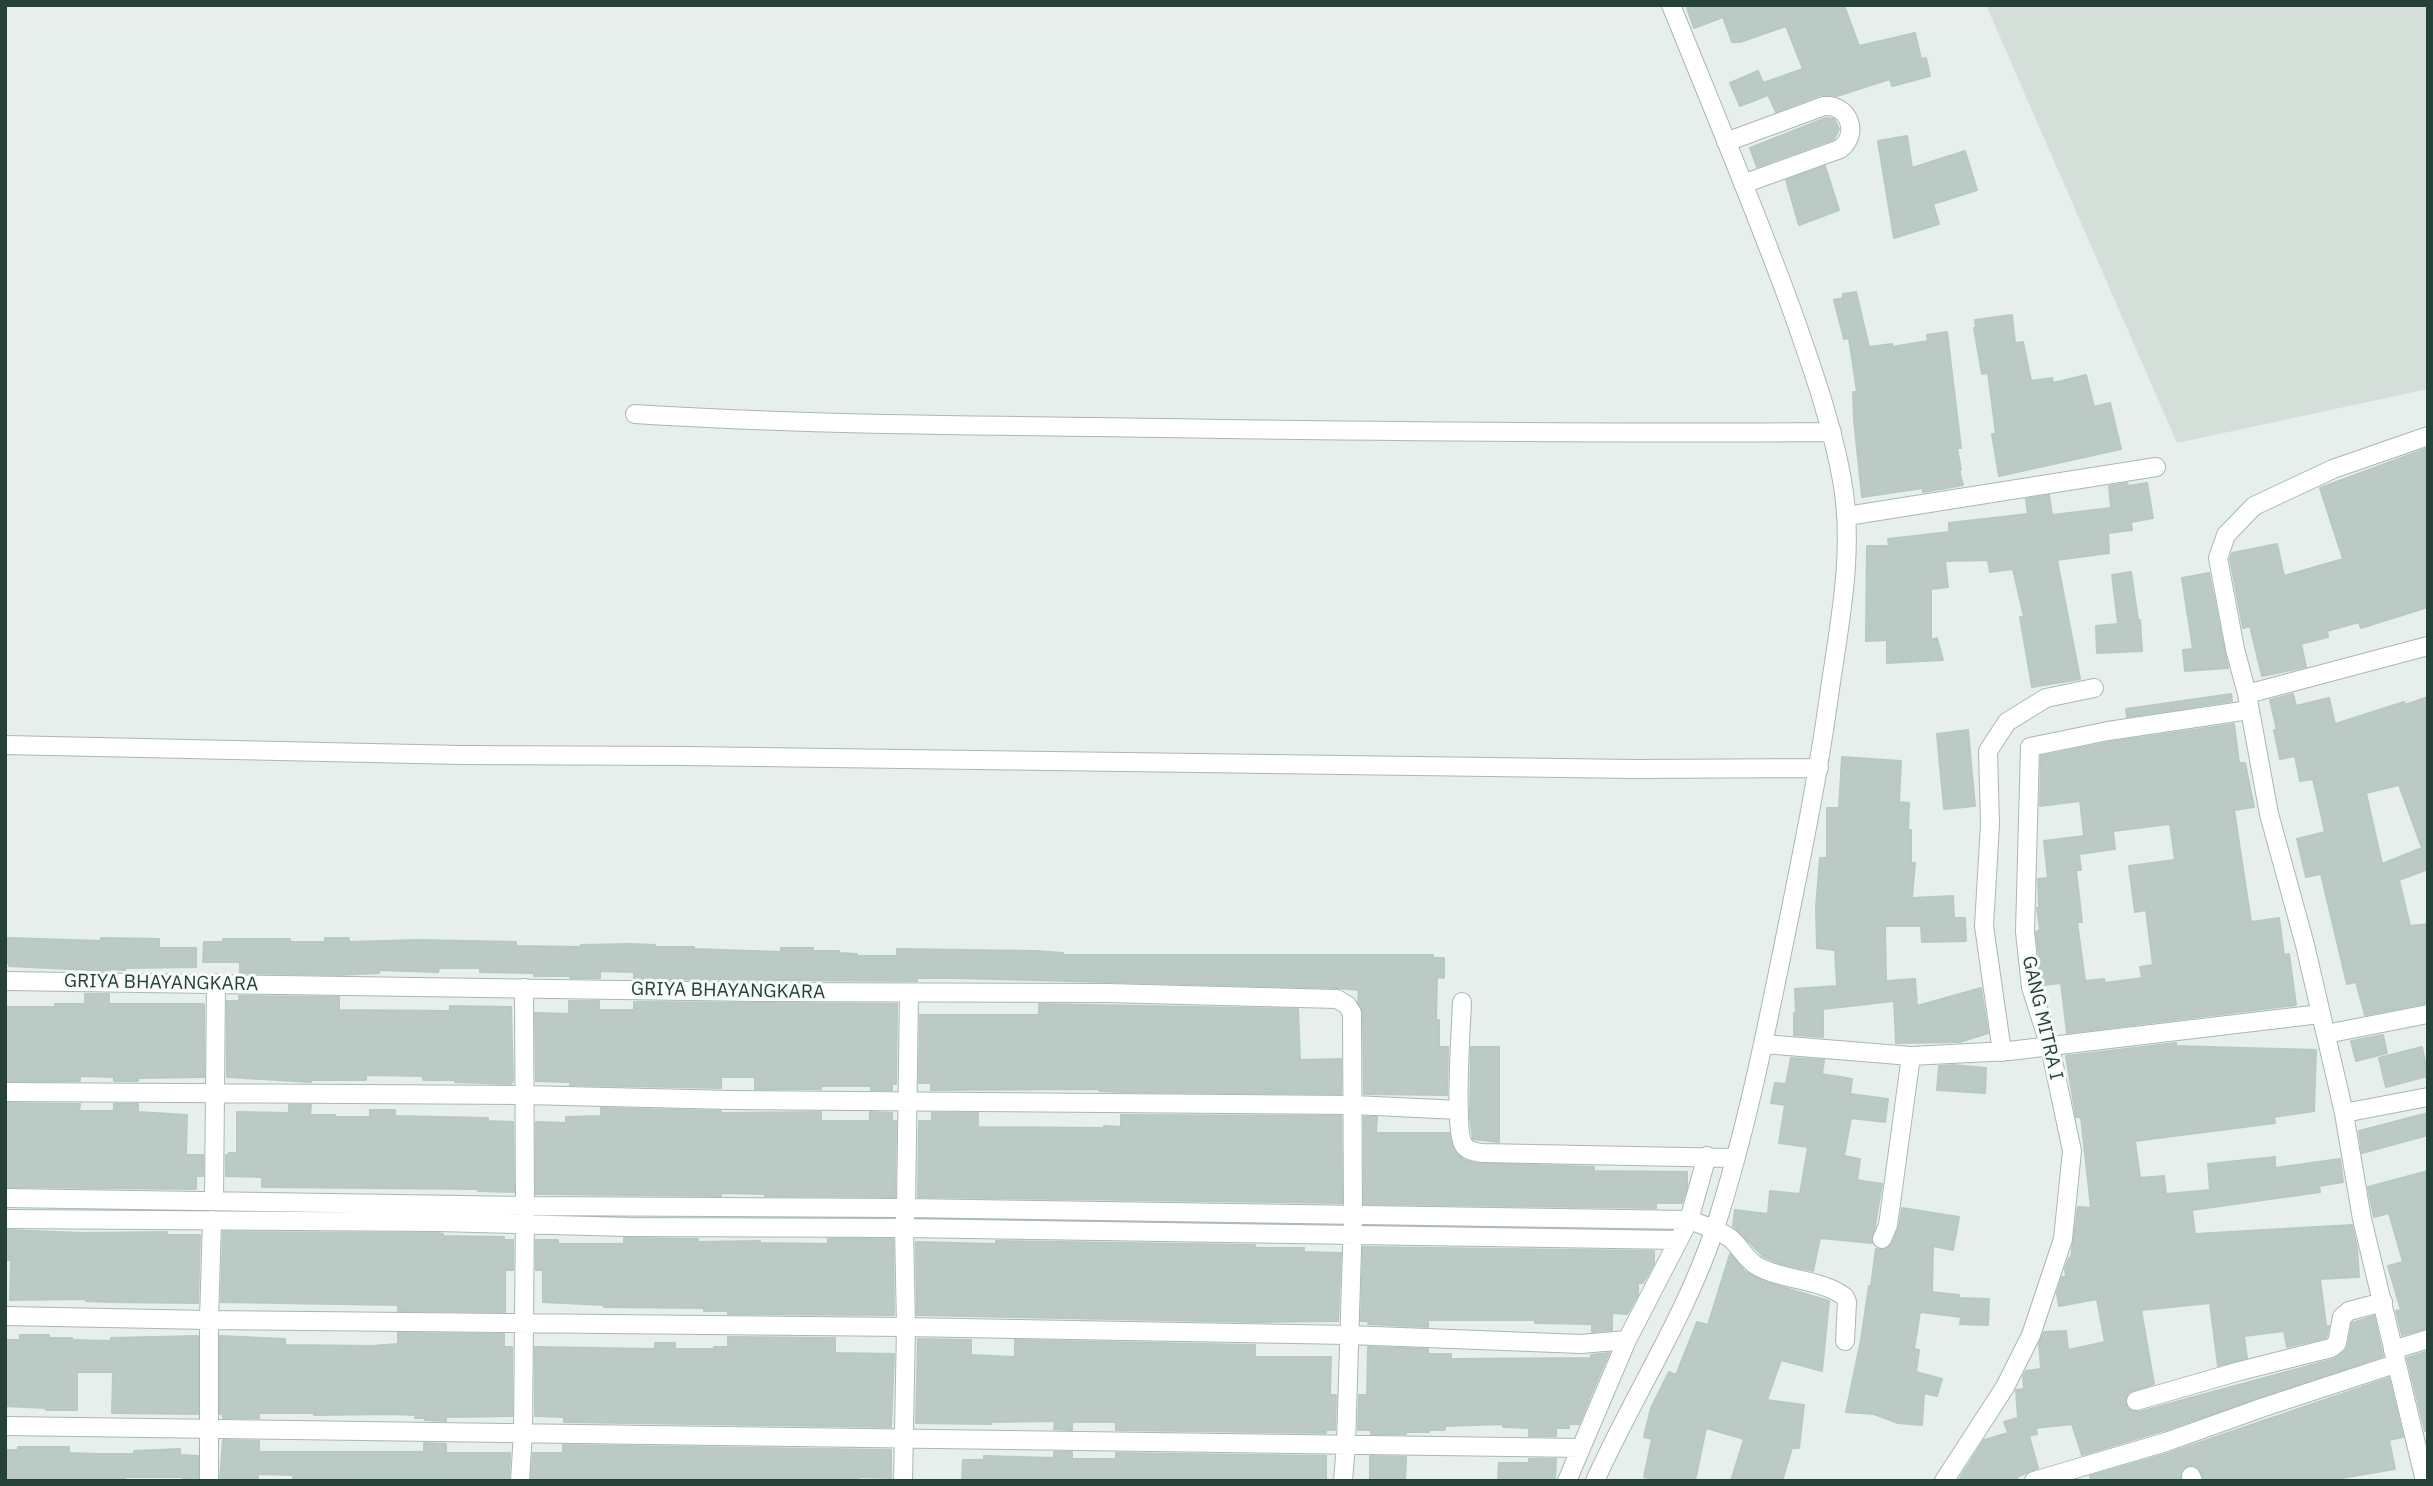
<!DOCTYPE html>
<html>
<head>
<meta charset="utf-8">
<style>
	body { margin:0 }
	#map { position:relative; width:2433px; height:1486px; overflow:hidden; background:#e6efeb; font-family:"IBM Plex Sans",sans-serif }
	canvas { display:block }
	.frame { position:absolute; inset:0; border:7px solid #24423a; pointer-events:none }
</style>
</head>
<body>
<div id="map">
<canvas width="2433" height="1486"></canvas>
<div class="frame"></div>
</div>
<script>
const g = document.querySelector('canvas').getContext('2d');
g.lineJoin = 'round';
function fill(path, color) { g.fillStyle = color; g.fill(path, 'evenodd'); }
function stroke(path, color, width, dash) { g.strokeStyle = color; g.lineWidth = width; g.lineCap = dash ? 'butt' : 'round'; g.setLineDash(dash || []); g.stroke(path); }
function drawText(font, color, halo, rows, align = 'center') {
  g.font = font + ' "IBM Plex Sans",sans-serif'; g.lineWidth = 6; g.setLineDash([]); g.textBaseline = 'middle'; g.strokeStyle = halo; g.fillStyle = color; for (const [text, x, y, turn = 0] of rows) {
    g.save(); g.translate(x, y); g.rotate((+turn || 0) * Math.PI / 180); g.textAlign = isNaN(turn) ? turn : align; if (halo) g.strokeText(text, 0, 0); g.fillText(text, 0, 0); g.restore();
  }
}
fill(new Path2D(`
	M1986 5H2428V389L2177 443Z`), '#d4dfda');
const building = new Path2D(`
	M1686 5H1844L1859 46 1915 33 1921 59 1926 58 1930 76 1892 86 1890 79 1837 96 1820 95 1776 112 1766 90 1768 95 1740 106 1730 83 1758 71 1763 83 1803 69 1786 26 1740 42H1732L1723 17 1694 28Z
	M1826 118 1834 119 1839 129 1834 139 1757 167 1750 148Z
	M1907 136 1912 168 1965 151 1977 190 1933 204 1939 224 1894 238 1878 141Z
	M1825 166 1839 210 1799 225 1786 180Z
	M1856 292 1869 347 1892 344V347L1928 341 1927 335 1947 332 1961 448H1957L1961 470H1959L1963 485 1923 492V488L1862 497 1854 420 1853 392H1857L1849 338 1844 339 1834 300 1843 298V294Z
	M2012 315 2015 343 2023 342 2031 381 2052 378 2053 383 2086 375 2094 407 2110 403 2121 449 1999 476 1992 434H1996L1988 373 1982 374 1974 328H1976L1975 320Z
	M2428 448V607L2361 628 2359 622 2327 631 2328 637 2301 644 2306 667 2262 676 2250 626 2243 628 2230 559 2232 553 2277 544 2284 576 2343 559 2320 488Z
	M2127 483 2128 486 2147 483 2153 518 2131 522 2132 530 2108 533 2109 553 2057 560 2080 679 2032 687 2020 617H2024L2013 569 1990 572 1988 560 1945 561 1948 587 1931 589V640L1937 638 1943 660 1887 663V640L1866 641 1867 546H1889L1888 539 1949 532V523L2028 514 2026 499 2049 495 2052 515 2111 508 2109 486Z
	M2131 572 2138 620H2140L2142 651 2097 653 2096 626 2118 624 2112 575Z
	M2209 573 2228 668 2185 671 2183 650 2193 649 2182 578Z
	M2231 694 2232 701 2127 717 2126 709Z
	M2293 694 2296 706 2329 698 2335 724 2404 702 2405 705 2428 697V869L2399 880 2410 926 2428 924V1003L2365 1015 2356 982 2347 984 2321 874 2306 877 2297 839 2325 832 2313 779 2300 781 2295 756 2280 759 2274 730H2277L2270 700ZM2399 785 2422 848 2382 864 2366 793Z
	M2234 724 2239 763H2245L2254 807 2234 810 2251 922 2279 918 2284 955 2289 954 2296 1005 2067 1033 2061 983 2042 985 2036 932 2040 930 2037 908H2039L2038 879 2048 878 2044 841 2084 836 2080 801 2040 806 2041 756 2110 742ZM2170 824 2175 860 2129 866 2135 912 2146 910 2153 965 2140 967 2142 978 2105 983 2104 979 2085 981 2077 922H2082L2076 870H2081L2079 854 2115 849 2113 831Z
	M1968 730 1975 806 1944 809 1937 734Z
	M1842 757 1901 761 1899 802 1909 803 1908 830H1911V863H1915L1912 898 1953 896 1954 918H1965L1966 941 1922 942 1921 926H1885L1886 981 1915 979 1917 1006 1981 988 1988 1033 1960 1042 1896 1043 1894 1001 1823 1009V1037L1794 1035V1013H1796L1795 989 1837 986 1835 950 1817 948 1816 907 1820 858H1827V808H1839Z
	M9 938 101 941V938L159 939V948H196V967L125 968V970L110 969V971L9 966V963H5V939Z
	M325 938H349V942L419 940 516 942V946L581 947V945L629 944 655 945V947H694V949L781 952V948H813V951H839V953L857 954V956H897V949L1035 951 1063 953V955H1433V958H1444V978L1437 977 1436 1020H1439V1047H1448L1447 1095 1364 1094 1363 1013 1358 1002 1359 990 1337 988 954 978H917V981L634 979V972L600 971V978H570V976H534V973L480 972V968H439L438 972 379 970V973L339 975 240 973V962H203L204 942H223V939H290V942H325Z
	M85 994H109V1004H204V1077L138 1078V1081H114V1077L80 1076V1081H5V1007H55V1004H85Z
	M239 996 339 997V1010L450 1011V1006L511 1007 513 1081 511 1084 455 1082V1080H423V1076L366 1075V1080H311V1082L227 1077V1001H239Z
	M569 1001H599V1010H634V1002L897 1004 896 1084H892V1090H871V1086H821V1089H755V1077H721V1088L570 1085V1082L536 1081 535 1013 569 1014Z
	M1039 1004 1298 1009 1300 1060 1341 1059V1094L1121 1092 1099 1091V1089L931 1090V1083H919L920 1015H1039Z
	M2383 1035 2387 1053 2356 1061 2351 1041Z
	M2176 1043V1046L2316 1050 2314 1111 2274 1117 2275 1123 2135 1141 2140 1178 2164 1176 2166 1194 2210 1190 2208 1164 2275 1157V1168L2340 1159 2343 1182 2319 1186 2320 1192 2192 1210 2195 1234 2352 1225 2357 1248 2359 1277 2320 1279 2326 1326H2329L2326 1338 2287 1347 2284 1331 2244 1336 2247 1358 2218 1366 2210 1303 2141 1310 2154 1384 2128 1393 2125 1399 2128 1409 2139 1412 2334 1359 2344 1352 2348 1346 2352 1323 2374 1316 2383 1356 2162 1431 2082 1455 2072 1424 2036 1428 2037 1434 2029 1436 2038 1468 2017 1477 2018 1481H1958L1984 1440 2008 1433 2004 1422 2018 1418 2016 1390 2024 1389 2023 1376 2026 1371 2041 1369 2039 1344 2044 1332 2066 1331 2068 1350 2105 1342 2097 1299 2059 1306 2057 1293 2062 1277H2066L2065 1269 2069 1258H2071L2078 1207 2091 1208 2081 1117H2076L2066 1056Z
	M1471 1047H1499V1142L1473 1139 1470 1117Z
	M2422 1047 2428 1076 2386 1087 2379 1058Z
	M1791 1058 1824 1060 1822 1074 1852 1079 1850 1094 1888 1099 1885 1122 1851 1118 1844 1156 1860 1159 1857 1180 1882 1184 1872 1243 1820 1238 1813 1271 1781 1264 1763 1256 1733 1226 1735 1210 1768 1214 1770 1191 1800 1194 1808 1147 1779 1143 1785 1105 1771 1103 1775 1083 1786 1084Z
	M1953 1065 1986 1068 1985 1093 1937 1090 1939 1066Z
	M5 1103 80 1104 79 1111H114V1104H138V1112L187 1115 186 1155H203V1176H196V1189L5 1187Z
	M289 1105H311L310 1115H335V1117H370V1110H395V1116L488 1118V1121L513 1122 514 1192 478 1191V1189L262 1187V1177L226 1176V1155H229V1153H237V1112L289 1113Z
	M601 1108 721 1111V1113L821 1112V1121H868L870 1120V1112L892 1113V1121H896L895 1197 765 1196V1194L721 1193V1196L536 1194V1122L566 1123V1117L601 1116Z
	M932 1113H978V1127L1104 1128V1126L1121 1127V1115L1341 1116 1342 1203 918 1197 919 1121H932Z
	M2428 1113V1135L2362 1153 2359 1131Z
	M1364 1117H1377L1376 1133H1449L1456 1153 1464 1160 1474 1163 1594 1167V1171L1687 1172V1187L1682 1203H1656V1208L1364 1204Z
	M2428 1171V1328L2402 1335 2396 1311 2401 1310 2388 1266 2403 1262 2389 1213 2374 1217 2368 1187Z
	M1902 1208 1959 1217 1953 1250 1933 1246 1932 1292 1959 1295V1298L1989 1299 1988 1325 1960 1324 1961 1317 1920 1312 1914 1349 1919 1350 1916 1372 1942 1379 1937 1396 1924 1393 1922 1425 1898 1423 1874 1414 1846 1412 1861 1340 1869 1286H1871L1876 1249 1884 1250 1892 1244 1899 1227Z
	M6 1230 83 1233 167 1232V1235H200L198 1303 110 1302 86 1301V1299L10 1300 11 1260H6Z
	M223 1232 438 1233 443 1234V1236L504 1237V1240H513V1270H505V1312L398 1311V1305L221 1302Z
	M624 1238 698 1239V1242L760 1241V1243L828 1244V1239H893L894 1315 728 1314V1311H704V1308L604 1307V1305L543 1302V1270H536V1240H558V1244H624Z
	M996 1241 1255 1245V1248H1304V1252L1341 1253 1338 1321 1255 1322 917 1315 916 1242 996 1244Z
	M1363 1247 1654 1251V1264L1643 1283H1638V1295L1627 1314 1612 1313V1330L1592 1332V1324L1535 1323V1320H1428V1327L1368 1324 1369 1321H1361Z
	M1730 1254 1745 1272 1762 1281 1829 1301 1822 1371 1781 1360 1767 1400 1804 1405 1799 1448H1792L1782 1481H1731L1744 1439 1706 1428 1695 1481H1662L1644 1477 1652 1439 1644 1437 1651 1408 1669 1372 1676 1375 1697 1322 1708 1325Z
	M398 1333 504 1334V1347H512V1416L446 1417V1421L425 1420V1418H415L416 1415 392 1414 314 1415V1413H259V1418H223V1414H220V1336L285 1339V1345L372 1346 398 1344Z
	M20 1335H49V1338H72V1340L111 1341V1338L198 1336V1414L112 1413 113 1372H77V1410H46V1408L5 1406V1340H20Z
	M728 1337 835 1338V1353L894 1354 891 1427 564 1422V1417L535 1416V1347L655 1349V1343H675V1349H714V1347H728Z
	M918 1339 971 1340V1355L1015 1357V1340L1255 1345V1357H1331L1330 1395H1336L1335 1430H1326V1433L1116 1430V1422H1072V1430L1054 1429 1055 1421 991 1422V1424L916 1423Z
	M1368 1347 1428 1349V1354H1451V1359L1591 1358V1355L1609 1353 1590 1397 1589 1390V1400L1579 1424H1569V1428H1556V1436H1529V1428L1503 1427V1424L1445 1426V1430H1429V1432H1406V1434H1371V1430H1358L1359 1395H1367Z
	M2425 1352 2428 1361V1430L2425 1431 2407 1358Z
	M2389 1378 2403 1437 2389 1440 2395 1469 2324 1481H2204L2199 1468 2192 1465 2182 1470 2181 1481H2091L2090 1476 2169 1453Z
	M223 1440 259 1441V1452H424V1443L446 1444V1453H510L509 1481 445 1479 293 1480V1475L258 1474V1479L220 1480Z
	M563 1445 891 1450V1478L858 1477V1481H531L533 1453H563Z
	M18 1447H69V1453L98 1454H134V1451L180 1449V1455L198 1456V1480H183V1477H125V1481L5 1479V1450H18Z
	M1054 1452H1072V1459H1116V1453L1326 1456V1481H962L963 1460H984V1456L1054 1458Z
	M1370 1456 1406 1457 1405 1481H1370Z
	M1529 1459H1556L1555 1481H1498L1499 1463H1529Z`);
fill(building, '#bbcac4');
stroke(building, '#b8c9c2', 2);
const minor = new Path2D(`
	M1726 142 1824 106C1849 104 1860 134 1840 149L1743 184
	M635 414C790 424 944 425 1098 427 1343 431 1588 434 1832 432
	M1847 516 2156 467
	M2247 694 2428 646
	M5 745 462 755 684 756 1635 769 1819 768
	M5 981 758 992 1107 993 1337 999 1347 1005 1352 1013 1353 1217 1346 1444 1343 1481
	M1462 1002C1461 1028 1454 1126 1463 1144 1467 1151 1475 1152 1482 1153L1734 1158
	M2326 1034 2428 1014
	M1764 1044 1911 1056 2009 1051 2320 1014
	M2002 1052 1984 926 1990 824 1988 751 2007 722 2046 698 2094 688
	M5 1092 525 1095 731 1100 1354 1105 1459 1110
	M2344 1113 2428 1097
	M5 1198 525 1206 906 1208 1689 1220C1703 1225 1718 1229 1730 1238 1740 1246 1745 1259 1757 1266 1783 1281 1819 1278 1845 1297L1847 1302 1845 1341
	M214 1200 216 983
	M5 1219 438 1222 629 1227 904 1228 1678 1240
	M1882 1239 1888 1225 1911 1056
	M5 1316 209 1320 906 1327 1349 1335 1581 1344 1627 1340
	M2393 1350 2428 1339
	M2136 1401 2240 1371 2331 1348 2337 1343 2342 1317 2349 1311 2383 1302
	M5 1426 1581 1448
	M2191 1476 2193 1481
	M209 1481V1320L212 1220
	M520 1481 523 1432 525 1209 524 988
	M903 1481 906 1327 904 1228 906 1208 909 993
	M1567 1481 1627 1340 1689 1220 1707 1156
	M1595 1481C1633 1396 1686 1316 1715 1228 1746 1132 1766 1032 1786 933 1802 854 1818 776 1829 696 1839 625 1855 552 1842 480 1832 424 1813 370 1794 316 1756 211 1713 109 1671 5
	M1944 1481 2005 1387 2031 1335 2063 1239 2072 1151 2050 1047 2031 987 2025 932 2030 747 2108 731 2249 710
	M2034 1481 2166 1442 2264 1407 2395 1364
	M2425 1481 2362 1219 2344 1113 2305 945 2269 814 2247 694 2235 649 2218 558 2226 535 2254 506 2333 469 2428 436`);
stroke(minor, '#a8b8b2', 20);
stroke(minor, '#fff', 18);
drawText('19px', '#24423a', '#f7fbf9', [
	["GRIYA BHAYANGKARA",161,983,1],
	["GRIYA BHAYANGKARA",728,991,1],
	["GANG MITRA I",2042,1018,77]
]);
</script>
</body>
</html>
